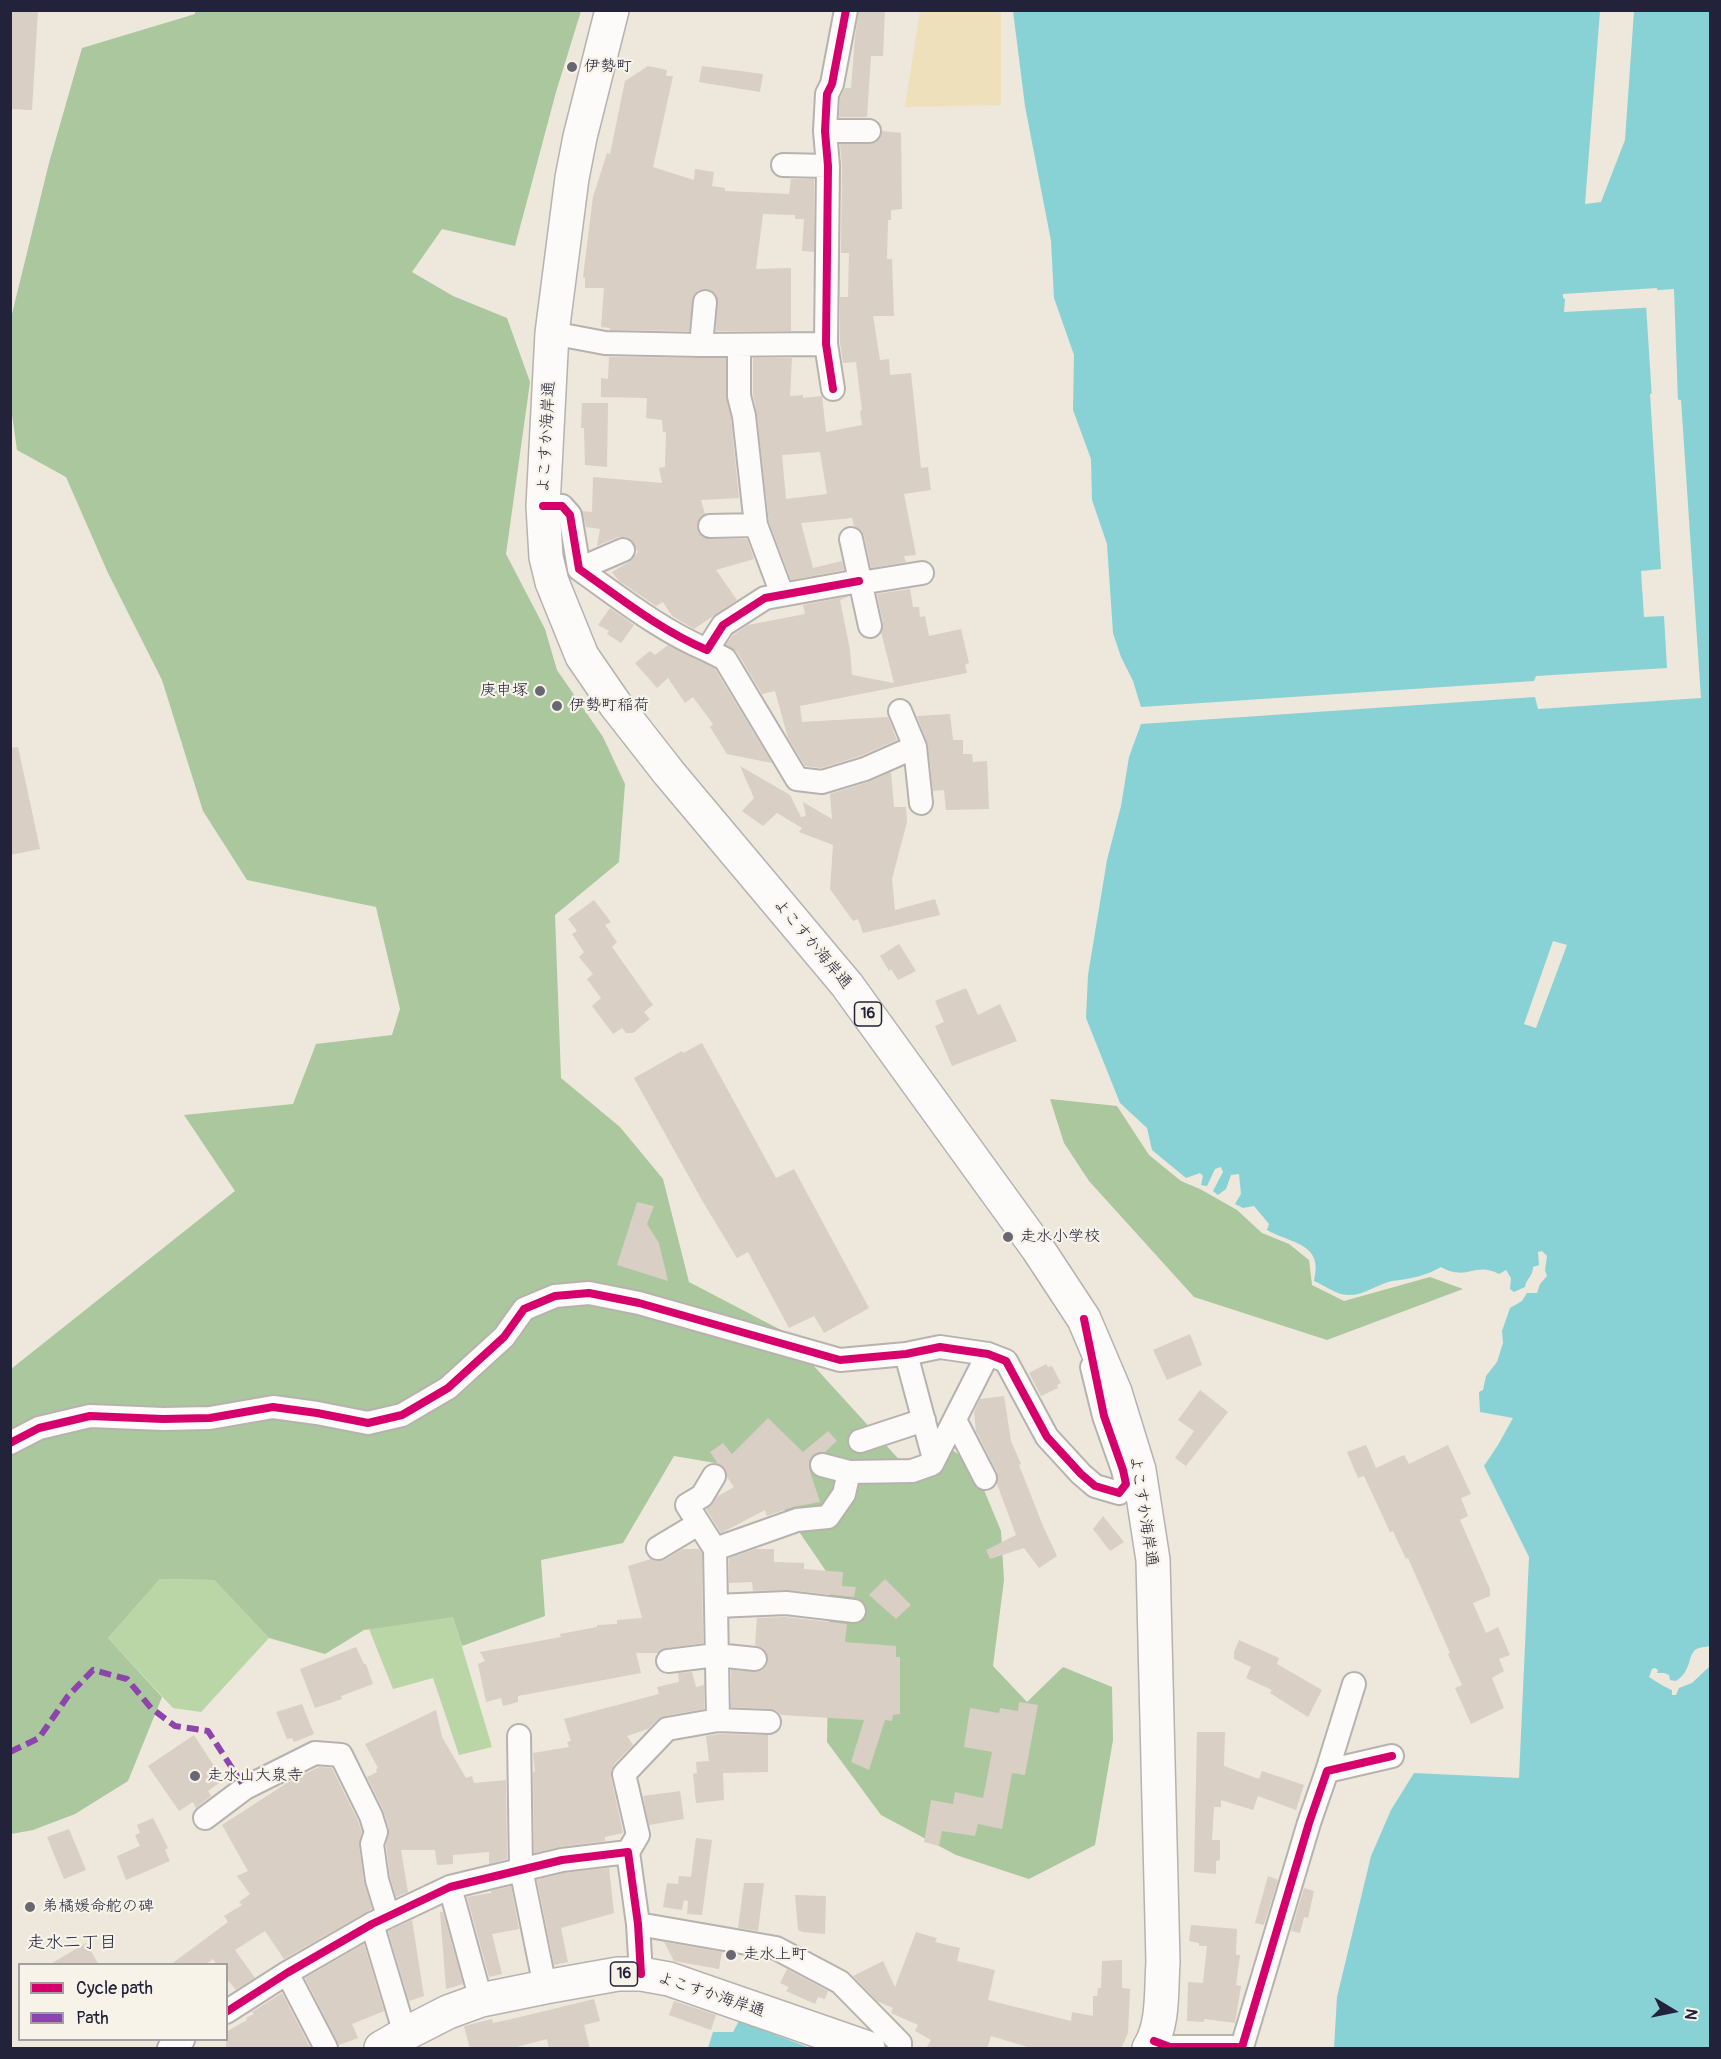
<!DOCTYPE html>
<html>
<head>
<meta charset="utf-8">
<style>
	body { margin:0 }
	#map { position:relative; width:1721px; height:2059px; overflow:hidden; background:#ede7dc; font-family:Pangolin,sans-serif }
	canvas { display:block }
	.frame { position:absolute; inset:0; border:12px solid #22223b; pointer-events:none }
	.legend { position:absolute; left:18px; top:1963px; width:210px; height:78px; box-sizing:border-box; background:#f7f3e8; border:2px solid #a29fa3; margin:0; padding:8px 10px; list-style:none; font-size:18px; color:#22223b }
	.legend li { display:flex; align-items:center; gap:12px; height:30px }
	.legend b { width:30px; border:2px solid #a29fa3 }
	.north { position:absolute; left:1643px; top:1981px; width:60px; height:60px; -webkit-text-stroke:4px #f7f3e8; paint-order:stroke; rotate:100deg; font-size:16px; font-weight:700; line-height:24px; text-align:center; color:#22223b }
	.north::after { content:''; display:block; margin:auto; width:21px; height:27px; background:#22223b; clip-path:polygon(50% 0,100% 100%,50% 72%,0 100%) }
</style>
</head>
<body>
<div id="map">
<canvas width="1721" height="2059"></canvas>
<div class="frame"></div>
<ul class="legend">
<li><b style="height:8px;background:#d6006c"></b>Cycle path</li>
<li><b style="height:8px;background:#8e44ad"></b>Path</li>
</ul>
<div class="north">N</div>
</div>
<script>
const g = document.querySelector('canvas').getContext('2d');
g.lineJoin = 'round';
function fill(path, color) { g.fillStyle = color; g.fill(path, 'evenodd'); }
function stroke(path, color, width, dash) { g.strokeStyle = color; g.lineWidth = width; g.lineCap = dash ? 'butt' : 'round'; g.setLineDash(dash || []); g.stroke(path); }
function drawText(font, color, halo, rows, align = 'center') {
  g.font = font + ' Pangolin,"Klee One",sans-serif'; g.lineWidth = 4.5; g.setLineDash([]); g.textBaseline = 'middle'; g.strokeStyle = halo; g.fillStyle = color; for (const [text, x, y, turn = 0] of rows) {
    g.save(); g.translate(x, y); g.rotate((+turn || 0) * Math.PI / 180); g.textAlign = isNaN(turn) ? turn : align; if (halo) g.strokeText(text, 0, 0); g.fillText(text, 0, 0); g.restore();
  }
}
fill(new Path2D(`
	M160 1579 214 1580 269 1638 201 1712 173 1708 108 1638Z
	M453 1617 492 1747 459 1755 433 1678 393 1689 367 1624Z`), '#bad5a6');
fill(new Path2D(`
	M195 11H581L556 92 515 246 442 229 412 272 453 296 507 318 530 382 506 554 545 629 557 670 603 737 625 784 619 862 555 915 561 1078 620 1127 663 1179 689 1282 781 1330 905 1466 951 1449 974 1466 1001 1531 1004 1580 993 1666 1027 1702 1063 1667 1112 1687 1113 1740 1095 1845 1029 1879 956 1855 881 1815 827 1742 830 1577 757 1470 674 1456 623 1543 541 1560 545 1616 462 1646 453 1617 364 1630 325 1654 269 1638 214 1580 160 1579 108 1638 162 1697 128 1781 75 1814 33 1830 11 1834V1369L235 1191 184 1115 293 1104 316 1044 392 1035 400 1009 376 907 247 880 203 811 162 680 108 573 66 477 17 450 10 400 11 318 49 163 82 48 195 14Z
	M1050 1099 1117 1106 1149 1155 1181 1181 1200 1189 1237 1210 1262 1233 1289 1244 1309 1260 1312 1285 1344 1301 1430 1277 1463 1289 1327 1340 1194 1297 1089 1181 1064 1143Z`), '#aac79d');
fill(new Path2D(`
	M920 11H1001V105L905 107Z`), '#eee0ba');
fill(new Path2D(`
	M1013 11H1710V1646C1706 1647 1699 1647 1695 1650 1688 1656 1691 1672 1676 1681L1670 1680 1669 1675 1664 1673H1657L1658 1670 1655 1668 1652 1669 1649 1677C1652 1679 1668 1689 1672 1690V1695H1676L1679 1688 1692 1683 1710 1666V2048H1334L1337 1997 1371 1856 1391 1810 1414 1773 1519 1778 1529 1557 1484 1466 1498 1445 1513 1418 1480 1412 1479 1392 1483 1390 1486 1376 1497 1362 1503 1343 1502 1331 1510 1308 1522 1301 1527 1293H1537L1540 1284 1547 1276 1545 1270 1547 1256 1542 1251 1538 1252 1539 1265 1533 1267C1533 1276 1526 1279 1525 1287L1514 1292 1510 1289 1511 1278 1506 1270 1499 1274C1474 1261 1468 1282 1441 1267 1426 1276 1409 1279 1392 1281 1377 1284 1364 1296 1348 1295 1337 1295 1324 1285 1314 1281 1324 1243 1292 1244 1267 1230L1269 1224 1254 1206 1243 1208 1235 1204 1241 1194 1239 1174 1231 1175 1226 1189 1218 1195 1213 1191 1223 1172 1221 1167 1215 1169 1207 1186 1201 1185 1203 1176 1200 1173 1186 1178 1152 1150 1147 1128 1120 1103 1086 1018 1088 975 1107 860 1121 806 1129 757 1141 724 1535 697 1538 709 1701 698 1681 400 1667 398 1666 392 1650 394 1661 569 1641 571 1644 617 1664 616 1667 668 1536 676 1534 681 1141 707 1133 681 1121 657 1113 633 1107 544 1092 500 1091 459 1073 410 1074 355 1054 298 1051 241 1025 106ZM1657 288 1659 307 1564 312 1565 299 1563 298V294Z
	M739 2021 810 2048H708L713 2032H733Z`), '#88d2d6');
fill(new Path2D(`
	M1600 11H1634L1625 140 1601 202 1585 204Z
	M1674 289 1678 402 1666 401 1664 396H1653L1663 571 1646 305 1568 310 1656 304 1654 300 1655 291 1585 295Z
	M1553 941 1567 945 1536 1028 1524 1024Z`), '#ede7dc');
fill(new Path2D(`
	M10 10H38L32 110 10 109Z
	M859 10H885L883 56H871L867 117H839L840 98 845 88H851L855 37Z
	M648 66 667 70 666 76H673L653 167 694 180 695 169 714 172 712 186 725 188V191L789 194 791 179H814V252L802 251 804 219H795V215L763 214 756 269 791 268V331H716L717 297 712 291 706 289 699 290 694 295 689 331 610 330V328L601 327 604 288H585V278L583 277 593 197 607 153 610 154 625 81Z
	M702 66 763 74 760 92 699 82Z
	M882 131 901 133 902 209 891 210V220H888L887 259H892L894 316H873L880 360 889 359 890 375 911 373 921 468 928 467 931 490 904 494 916 555 904 556 906 562 871 568 864 536 861 530 854 526 852 518 801 523 813 568 842 561 844 570 791 580 769 522 757 415 753 394V358H792L790 396 803 395V398L822 396 826 432 862 425 860 411 862 410 856 362 843 363 840 343V297H848L849 253H841L842 166 840 144 875 143 880 138ZM820 452 827 494 786 499 782 455Z
	M609 357 726 358V396L731 418 739 498 701 500 705 514 699 519 697 527 699 533 703 537 710 539H747L754 559 716 570 737 600 694 629 672 616 663 602 656 606 619 581 612 572 629 562 638 552 631 540 625 537H618L597 546 600 529 586 527 582 511 592 512 593 477 662 483 659 468 665 467 666 432H663L662 420 646 418 647 398 601 397V378L608 379Z
	M582 403H608L607 467 585 465 584 428H581Z
	M910 589 913 607H919L920 617 925 616 929 636 961 629 969 663 965 665 967 673 800 706 802 722 888 717 897 740 860 756 821 768 805 766 788 738 775 691 762 694 737 652 726 645 733 635 748 625 805 614 803 605 850 596 840 600 850 650 852 675 894 683 881 632 883 623 877 594Z
	M610 608 634 625 621 643 607 634 609 631 598 625Z
	M668 645 715 669 772 763 727 754 710 727 713 724 693 697 685 703 668 678 657 688 635 663 650 651 655 655Z
	M950 714 953 740H963V754H972L973 762 987 761 989 809 946 810 944 790 933 791 928 745 917 716Z
	M18 747 40 849 10 855V748Z
	M740 766 790 795 801 817 806 816 803 802 832 819 830 794 869 782 891 772 894 807H906L907 822 892 879 895 910 935 899 940 915 863 933 858 919 853 921 830 889 833 845 799 832 802 828 777 813 763 826 742 811 754 798Z
	M594 900 611 922 605 925 617 942 612 947 653 1005 644 1012 650 1019 633 1033H626L622 1028 613 1034 592 1006 601 998 587 979 593 974 579 957 584 952 572 934 577 931 568 919Z
	M899 944 916 971 898 980 891 969 889 971 880 956Z
	M966 988 978 1015 1000 1004 1017 1041 952 1066 935 1026 944 1022 935 1001Z
	M702 1043 776 1178 794 1169 869 1308 824 1333 814 1316 789 1328 748 1252 737 1258 703 1202 634 1078 682 1051 683 1053Z
	M637 1202 654 1206 647 1224 659 1243 668 1281 617 1265Z
	M1190 1334 1202 1365 1167 1380 1153 1350Z
	M1046 1364 1048 1367 1052 1366 1061 1383 1057 1385 1058 1388 1041 1396 1029 1373Z
	M1200 1390 1228 1412 1186 1466 1175 1458 1194 1431 1178 1420Z
	M1004 1396 1011 1441 1021 1464 1019 1465 1043 1526 1057 1556 1039 1568 1024 1548 990 1559 986 1550 1016 1535 997 1484V1472L976 1431 974 1412 980 1399Z
	M768 1418 803 1452 828 1431 837 1441 825 1452H819L813 1455 809 1461V1468L820 1502 793 1507 767 1516 765 1510 721 1533 706 1509 718 1496 734 1487 727 1477 725 1469 718 1464 710 1452 723 1443 732 1454Z
	M1366 1445 1376 1468 1404 1455 1409 1464 1448 1445 1471 1494 1461 1498 1468 1516 1460 1520 1490 1589V1596L1473 1603 1486 1633 1498 1627 1510 1655 1499 1659 1504 1671 1492 1678 1504 1708 1471 1724 1455 1688 1462 1685 1448 1654 1450 1653 1408 1558 1406 1559 1393 1531 1390 1532 1364 1476 1358 1478 1347 1452Z
	M1103 1516 1124 1542 1110 1551 1093 1529Z
	M683 1549H699L702 1553 703 1643 666 1648 658 1653H636L641 1673 518 1696V1702L503 1706 501 1698 486 1702 478 1664 485 1661 480 1652 561 1637 560 1634 597 1627V1625L617 1624V1620L642 1618 628 1566 651 1559 658 1561 664 1560Z
	M755 1549H774V1562L804 1563V1569L843 1572 842 1586 856 1587 854 1597 787 1590 753 1591 752 1582 729 1583V1558Z
	M885 1579 911 1605 896 1619 869 1595Z
	M785 1617 847 1624 845 1642 896 1646V1657H900V1714L893 1715 892 1721 885 1720 869 1770 851 1762 864 1720 781 1715 777 1711 770 1709 731 1707V1670L760 1671 766 1667 768 1661 767 1654 763 1648 755 1645 757 1618Z
	M1239 1640 1279 1658 1277 1664 1322 1690 1308 1717 1270 1693 1272 1690 1246 1678 1251 1667 1234 1659V1652Z
	M356 1647 364 1664H366L373 1684 341 1696 342 1699 315 1708 300 1669Z
	M692 1672 696 1687 704 1685V1709L665 1716 657 1720 648 1729 627 1736 633 1745 615 1763 611 1770V1777L623 1833 605 1837V1841L560 1847 534 1853 533 1772H535L533 1753 569 1747 567 1742 571 1741 564 1719 659 1694 657 1687 679 1682 678 1673Z
	M1019 1702 1038 1705 1025 1775 1012 1773 1002 1829 978 1824 975 1836 942 1831 939 1846 924 1842 931 1800 953 1804 955 1792 983 1798 992 1752 964 1747 970 1708 999 1713 1000 1708 1018 1711Z
	M302 1704 314 1734 294 1742 292 1738 287 1739 276 1712Z
	M436 1710 442 1737 466 1778 472 1776 474 1783 506 1780 507 1859 489 1864V1852L453 1855V1864L437 1865 435 1850H401L408 1892 396 1897 390 1877 386 1845 389 1828 383 1810 367 1777 377 1772 376 1769 378 1768 365 1744Z
	M1197 1732H1225L1224 1766 1259 1779 1262 1771 1304 1785 1296 1810 1258 1796 1253 1810 1221 1800V1807H1214L1212 1840H1220V1860L1216 1861V1874L1194 1872Z
	M719 1734 768 1735V1772L723 1773 724 1800 696 1803 693 1774 697 1773 696 1762 709 1761 706 1736Z
	M194 1735 223 1780 208 1791 211 1796 196 1808 193 1802 179 1811 148 1766Z
	M319 1767 332 1768 358 1821 362 1832 359 1846 364 1882 372 1909 284 1959 265 1931 235 1950 255 1978 236 1990 226 1978V1965H217L213 1959 205 1965H170L228 1922 224 1916 242 1905 239 1902 250 1894 237 1876 248 1871 222 1825 290 1781Z
	M680 1791 684 1819 649 1825 643 1796Z
	M153 1818 168 1848 165 1850 170 1861 126 1880 117 1856 140 1846 135 1835 140 1833 137 1825Z
	M69 1829 86 1870 64 1879 47 1837Z
	M696 1838 712 1840 702 1915 687 1914 688 1901 684 1900 682 1910 663 1907 667 1883 678 1884 679 1876 691 1877Z
	M609 1868 614 1913 561 1928 568 1962 554 1965 537 1880 564 1873Z
	M1268 1876 1278 1880 1264 1925 1255 1923Z
	M744 1883H764L758 1931 738 1928Z
	M511 1886 519 1929 492 1934 502 1974 489 1977 467 1897 491 1893V1891Z
	M1304 1888 1314 1891 1308 1918 1304 1917 1300 1933 1291 1931Z
	M795 1895 826 1896 825 1934 803 1932 798 1930Z
	M440 1912H443L463 1984 446 1989Z
	M412 1920 424 1996 409 2001 388 1931Z
	M1191 1925 1237 1929 1236 1955H1240L1236 1985 1241 1986 1235 2023 1204 2019V2022L1187 2021 1188 1982 1203 1983 1207 1946H1199V1943L1189 1941Z
	M916 1932 937 1938 935 1942 960 1948 957 1961 995 1970 988 2000 1071 2021 1072 2012 1093 2016V1996H1097L1098 1988H1101L1102 1961 1122 1960V1988L1130 1989 1128 2033 1121 2049H1034L991 2036 987 2049H926L931 2040 915 2031 918 2025 891 2013 893 2008 877 2001 853 1976 883 1961 895 1987Z
	M664 1942 722 1952 719 1969 674 1961Z
	M86 1943 99 1965H49Z
	M364 1944 384 2011 352 2024 358 2038 339 2045 305 1978Z
	M787 1969 828 1991 825 1999 818 1997 815 2004 786 1991 789 1987 780 1983Z
	M282 1993 311 2049H226V2032L247 2020 246 2018 254 2014 252 2012Z
	M594 1999 600 2021 584 2025 590 2049H549L547 2039 509 2049H470L464 2026 492 2019 493 2023 516 2018Z
	M674 2001 716 2015 711 2030 669 2015Z`), '#d9cfc4');
const street = new Path2D(`
	M825 131H869
	M783 165 828 166
	M552 333 605 343 701 345 826 344
	M701 345 705 302
	M739 345V396L744 416 756 525 782 594
	M833 389 826 344 828 166 825 131 827 94 832 84 846 10
	M543 506H562L570 515 579 569C620 598 660 630 707 650L723 625 765 598 859 581
	M710 526 756 525
	M851 539 870 626
	M579 569 623 550
	M860 583 922 573
	M707 650 725 659 797 779 822 782 865 769 915 747
	M900 711 915 747 921 803
	M906 1354 934 1459
	M955 1420 985 1478
	M860 1441 924 1420
	M10 1443 39 1428 90 1416 163 1419 210 1418 273 1407 317 1413 368 1423 402 1415 448 1388 504 1337 524 1309 555 1296 589 1293 639 1303 840 1360 906 1354 940 1347 988 1354 1006 1361 1047 1437 1081 1474 1095 1486 1119 1493 1126 1484 1123 1470 1104 1416 1092 1367
	M822 1465 849 1472
	M714 1476 702 1496 687 1505 715 1549
	M658 1548 698 1524
	M716 1606 786 1603 854 1611
	M668 1661 716 1655 755 1659
	M718 1720 769 1722
	M519 1736 521 1869 545 1987
	M1327 1771 1354 1684
	M205 1818 245 1788 315 1753 341 1755 371 1816 376 1832 372 1844 377 1880 388 1916
	M628 1852 638 1835 624 1774 667 1729 718 1720 715 1549 797 1520 828 1517 844 1494 849 1472 912 1471 932 1464 988 1354
	M450 1887 481 2000
	M372 1924 405 2034
	M638 1924 776 1948 840 1982 900 2043V2048
	M287 1973 326 2048
	M226 2012 287 1973 372 1924 450 1887 562 1860 628 1852 638 1924 641 1974
	M1154 2041 1170 2047H1242L1309 1823 1327 1771 1392 1756
	M169 2048 183 2040`);
const highway = new Path2D(`
	M612 10 580 137 572 178 552 333 543 506 546 557 552 582 582 656 615 704 669 773 847 985 1038 1249 1084 1319 1115 1392 1139 1470 1153 1560 1163 1962C1161 1989 1164 2025 1149 2048
	M381 2048 405 2034 448 2012 481 2000 545 1987 618 1974H641L669 1979 868 2048`);
stroke(street, '#b7b2ae', 26);
stroke(highway, '#b7b2ae', 36);
stroke(street, '#fcfbfa', 22);
stroke(highway, '#fcfbfa', 33);
stroke(new Path2D(`
	M10 1752 39 1738 68 1696 93 1670 127 1679 151 1708 175 1726 208 1731 245 1788`), '#8e44ad', 6, [12, 6]);
stroke(new Path2D(`
	M833 389 826 344 828 166 825 131 827 94 832 84 846 10
	M543 506H562L570 515 579 569C620 598 660 630 707 650L723 625 765 598 859 581
	M10 1443 39 1428 90 1416 163 1419 210 1418 273 1407 317 1413 368 1423 402 1415 448 1388 504 1337 524 1309 555 1296 589 1293 639 1303 840 1360 906 1354 940 1347 988 1354 1006 1361 1047 1437 1081 1474 1095 1486 1119 1493 1126 1484 1123 1470 1104 1416 1084 1319
	M226 2012 287 1973 372 1924 450 1887 562 1860 628 1852 638 1924 641 1974
	M1154 2041 1170 2047H1242L1309 1823 1327 1771 1392 1756`), '#d6006c', 8);
for (const [x, y, r, color] of [
	[572,67,6,"#696773"],
	[540,691,6,"#696773"],
	[557,706,6,"#696773"],
	[1008,1237,6,"#696773"],
	[195,1776,6,"#696773"],
	[30,1907,6,"#696773"],
	[731,1955,6,"#696773"]
]) { const dot = new Path2D(); dot.arc(x, y, r, 0, 2 * Math.PI); g.fillStyle = color; g.fill(dot); stroke(dot, '#f7f3e8', 2); }
for (const [x, y, w] of [
	[868,1014,27],
	[624,1974,27]
]) { const box = new Path2D(); box.roundRect(x - w / 2, y - 12, w, 24, 4.5); g.fillStyle = '#f7f3e8'; g.fill(box); stroke(box, '#22223b', 1.5); }
drawText('bold 15px', '#22223b', null, [
	["16",868,1014],
	["16",624,1974]
]);
drawText('16px', '#22223b', '#f7f3e8', [
	["伊勢町",584,67],
	["庚申塚",528,691,"right"],
	["伊勢町稲荷",569,706],
	["走水小学校",1020,1237],
	["走水山大泉寺",207,1776],
	["弟橘媛命舵の碑",42,1907],
	["走水上町",743,1955]
], 'left');
drawText('16px', '#22223b', '#f7f3e8', [
	["よこすか海岸通",547,437,-87],
	["よこすか海岸通",812,944,50],
	["よこすか海岸通",1143,1511,81],
	["よこすか海岸通",711,1995,18]
]);
drawText('18px', '#22223b', '#f7f3e8', [
	["走水二丁目",72,1943]
]);
</script>
</body>
</html>
